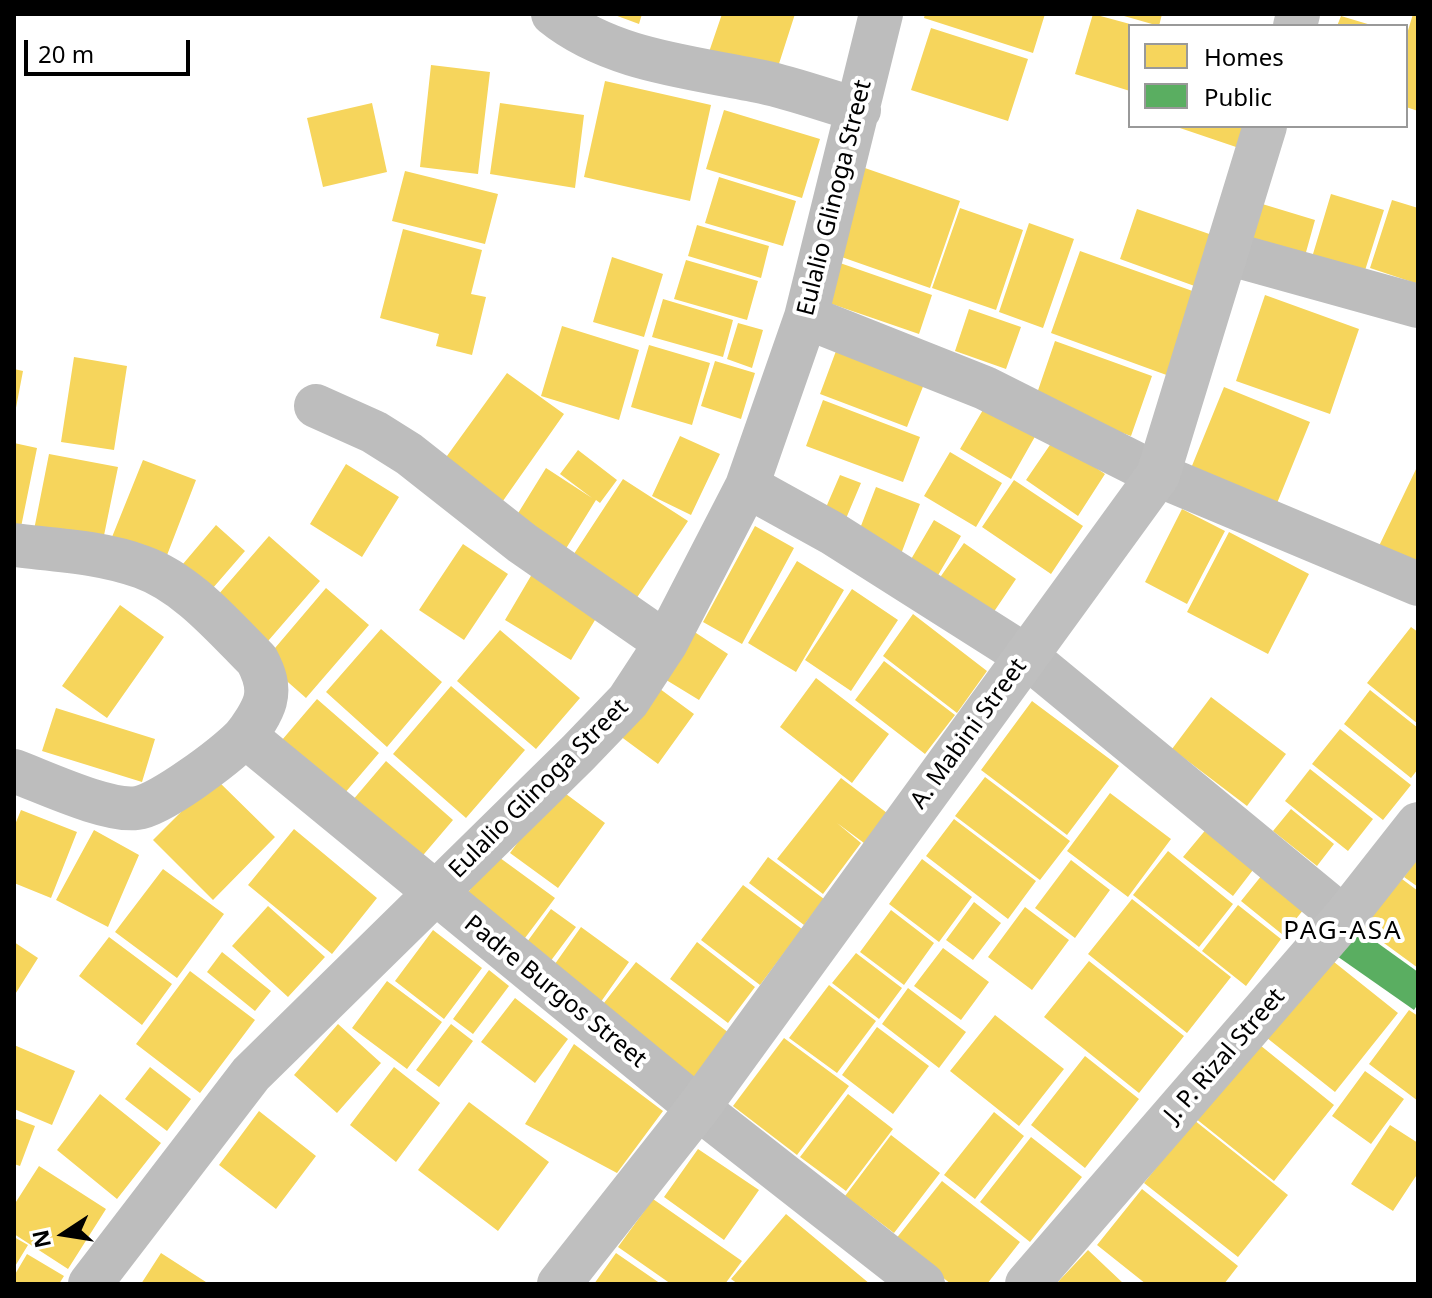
<!DOCTYPE html>
<html>
<head>
<meta charset="utf-8">
<style>
	body { margin:0 }
	#map { position:relative; width:1432px; height:1298px; overflow:hidden; background:#fff; font-family:"Noto Sans",sans-serif }
	canvas { display:block }
	.frame { position:absolute; inset:0; border:16px solid #000; pointer-events:none }
	.legend { position:absolute; left:1128px; top:24px; width:280px; height:104px; box-sizing:border-box; background:#fff; border:2px solid #999; margin:0; padding:10px 14px; list-style:none; font-size:24px; color:#000 }
	.legend li { display:flex; align-items:center; gap:16px; height:40px }
	.legend b { width:40px; border:2px solid #999 }
	.north { position:absolute; left:24px; top:1194px; width:80px; height:80px; -webkit-text-stroke:6px #fff; paint-order:stroke; rotate:258deg; font-size:22px; font-weight:700; line-height:32px; text-align:center; color:#000 }
	.north::after { content:''; display:block; margin:auto; width:28px; height:36px; background:#000; clip-path:polygon(50% 0,100% 100%,50% 72%,0 100%) }
	.scale { position:absolute; left:24px; top:40px; width:166px; height:36px; box-sizing:border-box; border:4px solid #000; border-top:0; padding-left:10px; font-size:24px; line-height:28px; white-space:nowrap; color:#000; -webkit-text-stroke:6px #fff; paint-order:stroke }
</style>
</head>
<body>
<div id="map">
<canvas width="1432" height="1298"></canvas>
<div class="frame"></div>
<ul class="legend">
<li><b style="height:22px;background:#f6d55c"></b>Homes</li>
<li><b style="height:22px;background:#5aae61"></b>Public</li>
</ul>
<div class="north">N</div>
<div class="scale">20 m</div>
</div>
<script>
const g = document.querySelector('canvas').getContext('2d');
g.lineJoin = 'round';
function fill(path, color) { g.fillStyle = color; g.fill(path, 'evenodd'); }
function stroke(path, color, width, dash) { g.strokeStyle = color; g.lineWidth = width; g.lineCap = dash ? 'butt' : 'round'; g.setLineDash(dash || []); g.stroke(path); }
function drawText(font, color, halo, rows, align = 'center') {
  g.font = font + ' "Noto Sans",sans-serif'; g.lineWidth = 8; g.setLineDash([]); g.textBaseline = 'middle'; g.strokeStyle = halo; g.fillStyle = color; for (const [text, x, y, turn = 0] of rows) {
    g.save(); g.translate(x, y); g.rotate((+turn || 0) * Math.PI / 180); g.textAlign = isNaN(turn) ? turn : align; if (halo) g.strokeText(text, 0, 0); g.fillText(text, 0, 0); g.restore();
  }
}
fill(new Path2D(`
	M612 14H642L639 24Z
	M722 14H795L776 73 709 52Z
	M925 14H1045L1033 53 924 18Z
	M1093 14 1130 24V91L1075 74Z
	M1117 14H1162L1159 26Z
	M1413 14H1418V111L1406 107V37Z
	M1341 16 1371 25V26H1337Z
	M931 28 1028 59 1008 121 911 90Z
	M431 65 490 72 478 174 420 167Z
	M605 81 711 105 690 201 584 177Z
	M372 103 387 172 323 187 307 118Z
	M500 103 584 115 575 188 490 174Z
	M724 110 820 139 802 198 706 169Z
	M1174 126H1246L1239 148Z
	M862 167 960 201 930 288 833 254Z
	M405 171 498 194 485 244 392 221Z
	M719 177 796 201 783 246 705 223Z
	M1331 194 1384 210 1362 280 1310 264Z
	M1392 200 1418 208V284L1370 268Z
	M1259 203 1315 220 1303 263 1246 244Z
	M960 208 1023 230 996 310 932 288Z
	M1137 209 1218 237 1200 288 1120 259Z
	M1029 223 1074 239 1043 328 999 312Z
	M697 225 769 246 761 278 688 256Z
	M403 229 482 250 471 294 486 297 472 355 436 346 439 334 380 318Z
	M1080 251 1201 294 1172 377 1051 333Z
	M612 257 663 274 644 337 593 322Z
	M686 260 758 281 747 320 674 299Z
	M840 263 932 295 919 334 826 302Z
	M1265 295 1359 329 1330 414 1236 381Z
	M663 299 733 320 723 357 652 337Z
	M969 309 1021 327 1006 369 955 351Z
	M738 323 763 330 752 368 727 359Z
	M562 326 639 350 619 420 541 396Z
	M1055 341 1152 376 1131 436 1034 402Z
	M649 345 710 363 692 425 631 407Z
	M836 351 924 384 907 427 820 394Z
	M74 357 127 366 114 450 61 442Z
	M715 361 755 373 741 419 701 406Z
	M14 369 23 371 15 413H14Z
	M507 373 564 414 498 508 439 467Z
	M1224 387 1310 422 1271 518 1185 483Z
	M823 400 920 437 903 482 806 446Z
	M987 403 1037 433 1011 479 960 449Z
	M680 436 720 454 691 515 652 496Z
	M1054 439 1105 474 1078 516 1026 480Z
	M14 443 37 448 20 532 14 531Z
	M578 450 617 480 600 503 596 500 562 555 512 523 546 468 592 498 560 474Z
	M950 452 1002 483 976 527 924 496Z
	M49 454 118 467 100 555 32 540Z
	M143 460 196 480 164 563 110 542Z
	M346 464 399 497 362 557 310 524Z
	M1418 465V565L1379 546Z
	M840 475 861 483 842 528 821 519Z
	M623 479 688 521 630 608 566 566Z
	M1014 480 1083 526 1051 574 982 527Z
	M876 487 920 504 898 562 854 544Z
	M1182 509 1225 531 1187 604 1145 582Z
	M934 520 961 536 930 589 903 573Z
	M216 525 245 551 206 596 177 571Z
	M755 526 794 548 742 644 703 622Z
	M1229 532 1309 574 1268 654 1187 612Z
	M269 536 320 581 262 648 211 603Z
	M964 543 1016 579 985 625 932 589Z
	M463 544 508 574 464 640 419 610Z
	M797 561 844 590 796 672 748 643Z
	M535 569 601 610 571 660 505 620Z
	M326 588 369 625 306 698 264 661Z
	M852 589 898 620 851 691 805 660Z
	M120 605 164 637 107 718 62 686Z
	M913 614 987 671 957 713 883 656Z
	M1411 627 1418 632V724L1367 683Z
	M381 629 442 682 387 747 326 692Z
	M500 630 580 698 536 749 457 681Z
	M693 631 728 654 699 700 663 678Z
	M884 661 955 715 925 754 855 700Z
	M816 678 889 734 852 783 780 727Z
	M451 686 525 750 466 818 393 754Z
	M656 686 694 714 658 764 620 736Z
	M1370 690 1418 728V769L1411 778 1344 724Z
	M1211 697 1286 754 1247 806 1172 749Z
	M317 699 379 753 344 794 282 740Z
	M1032 701 1119 766 1067 835 981 770Z
	M56 708 155 739 142 782 42 751Z
	M1340 729 1411 785 1383 820 1312 764Z
	M386 761 453 820 419 860 352 801Z
	M1310 769 1373 819 1348 851 1285 801Z
	M985 777 1070 841 1040 880 955 816Z
	M215 778 275 837 213 900 153 840Z
	M841 778 887 813 864 843 837 823 861 843 823 894 777 859Z
	M558 788 605 823 558 888 510 853Z
	M1110 793 1171 839 1128 897 1067 851Z
	M1291 809 1334 844 1317 866 1273 831Z
	M21 810 77 832 51 898 14 883V827Z
	M954 819 1036 881 1008 919 926 856Z
	M1208 827 1256 866 1233 896 1183 857Z
	M294 829 377 898 332 954 248 885Z
	M94 830 139 855 108 927 56 900Z
	M1168 851 1233 904 1199 947 1133 895Z
	M496 855 555 898 519 946 460 903Z
	M768 857 824 899 804 925 749 883Z
	M1418 858V887L1404 877Z
	M922 859 972 897 939 942 889 904Z
	M1071 860 1110 890 1075 938 1035 908Z
	M163 869 224 914 177 978 115 932Z
	M1394 873 1418 891V968L1358 924Z
	M1262 875 1304 909 1283 935 1241 901Z
	M743 885 802 929 760 985 701 940Z
	M1132 899 1231 977 1187 1033 1088 954Z
	M974 902 1001 923 973 960 946 940Z
	M1238 905 1281 939 1246 986 1202 951Z
	M268 906 325 957 288 997 232 946Z
	M1025 907 1069 940 1032 990 988 957Z
	M551 909 576 927 544 970 519 953Z
	M891 910 934 943 904 985 860 952Z
	M581 927 629 962 598 1006 550 971Z
	M433 930 482 968 444 1019 395 981Z
	M109 937 172 984 142 1025 79 976Z
	M14 942 38 958 14 996Z
	M697 942 755 987 728 1023 670 979Z
	M943 948 989 982 961 1020 914 986Z
	M222 952 271 991 255 1011 207 972Z
	M856 953 902 988 879 1019 832 983Z
	M1324 954 1398 1013 1335 1092 1262 1034Z
	M1089 961 1184 1036 1139 1093 1044 1017Z
	M636 962 729 1033 694 1079 600 1008Z
	M489 970 509 986 473 1034 453 1019Z
	M190 971 255 1020 200 1093 136 1044Z
	M387 981 442 1022 407 1069 352 1028Z
	M829 985 876 1021 837 1073 789 1038Z
	M908 988 966 1032 939 1068 882 1024Z
	M515 998 568 1039 535 1083 481 1042Z
	M1409 1010 1418 1016V1101L1369 1064Z
	M995 1015 1064 1069 1019 1126 950 1071Z
	M338 1024 381 1063 337 1113 294 1075Z
	M451 1024 473 1041 439 1087 416 1070Z
	M877 1027 929 1066 893 1114 842 1075Z
	M784 1038 849 1086 797 1155 733 1106Z
	M1255 1041 1334 1105 1274 1181 1195 1118Z
	M574 1044 663 1111 617 1173 525 1124Z
	M14 1045 75 1071 52 1125 14 1109Z
	M1085 1056 1139 1099 1085 1168 1031 1125Z
	M150 1067 191 1099 167 1131 125 1099Z
	M394 1067 440 1103 396 1162 350 1125Z
	M1365 1071 1404 1099 1371 1144 1332 1116Z
	M100 1094 161 1143 117 1199 57 1150Z
	M848 1094 893 1129 846 1191 800 1157Z
	M469 1102 549 1162 498 1231 418 1170Z
	M259 1111 316 1156 276 1209 219 1165Z
	M994 1112 1024 1136 975 1199 944 1175Z
	M14 1118 35 1126 20 1166 14 1164Z
	M1194 1120 1288 1195 1238 1257 1144 1183Z
	M1390 1125 1418 1143V1173L1393 1211 1351 1184Z
	M891 1135 940 1173 894 1233 845 1196Z
	M1031 1137 1082 1177 1030 1242 980 1202Z
	M698 1149 759 1190 724 1240 664 1197Z
	M39 1166 106 1209 68 1269 14 1234V1205Z
	M942 1181 1020 1242 987 1284H951L895 1240Z
	M1142 1189 1238 1266 1224 1284H1146L1097 1245Z
	M653 1199 742 1261 725 1284H671L618 1247Z
	M786 1214 870 1284H738L731 1279Z
	M14 1237 28 1245 14 1268Z
	M1088 1250 1124 1284H1056Z
	M161 1253 209 1284H141Z
	M616 1253 661 1284H594Z
	M27 1254 64 1276 59 1284H14V1276Z`), '#f6d55c');
fill(new Path2D(`
	M1354 926 1418 972V1004L1414 1010 1334 954Z`), '#5aae61');
stroke(new Path2D(`
	M553 14C611 61 693 67 763 82 795 89 827 101 859 110
	M1227 253 1418 306
	M806 317 985 388 1158 475 1418 584
	M316 406 374 432 409 454 522 543 666 643
	M747 486 832 533 1026 656 1344 918
	M14 545C56 550 102 552 142 567 187 583 224 627 257 660 264 673 269 686 265 701 262 712 251 729 243 738 225 756 161 805 137 808 107 812 44 782 14 771
	M245 736 698 1108 923 1284
	M90 1284 251 1074 578 753 628 701 666 643 747 486 806 317 881 14`), '#bdbdbd', 44);
stroke(new Path2D(`
	M1295 26 1298 14
	M559 1284 698 1108 1158 475 1265 126
	M1027 1284 1344 918 1418 824`), '#bfbfbf', 44);
drawText('24px', '#000', '#fff', [
	["Eulalio Glinoga Street",835,198,-76],
	["A. Mabini Street",969,734,-54],
	["Eulalio Glinoga Street",539,789,-45],
	["Padre Burgos Street",555,992,39],
	["J. P. Rizal Street",1225,1056,-49]
]);
g.letterSpacing = '2px';
drawText('26px', '#000', '#fff', [
	["PAG-ASA",1343,932]
]);
g.letterSpacing = '0px';
</script>
</body>
</html>
